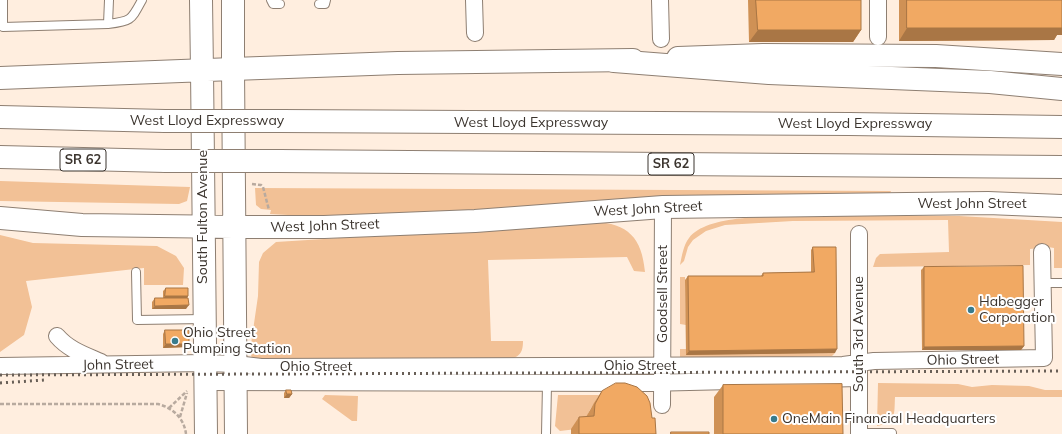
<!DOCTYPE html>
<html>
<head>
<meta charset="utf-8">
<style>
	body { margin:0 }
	canvas { display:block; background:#ffeedf }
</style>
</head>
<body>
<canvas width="1062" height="434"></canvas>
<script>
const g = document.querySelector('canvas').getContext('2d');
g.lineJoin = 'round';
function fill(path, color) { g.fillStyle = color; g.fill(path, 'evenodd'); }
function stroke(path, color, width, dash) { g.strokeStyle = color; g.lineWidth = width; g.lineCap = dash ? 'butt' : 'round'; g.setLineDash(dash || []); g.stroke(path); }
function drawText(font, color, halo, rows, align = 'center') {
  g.font = font + ' Mulish,sans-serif'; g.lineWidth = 4; g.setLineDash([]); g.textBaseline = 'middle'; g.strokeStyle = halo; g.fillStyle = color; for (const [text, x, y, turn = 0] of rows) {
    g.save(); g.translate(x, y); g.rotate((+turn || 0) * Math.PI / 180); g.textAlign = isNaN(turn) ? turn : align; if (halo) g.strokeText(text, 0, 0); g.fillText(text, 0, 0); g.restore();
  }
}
fill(new Path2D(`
	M0 181 190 187 187 201 179 204 0 201Z
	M255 188 891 191 889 195 687 196 371 216 324 217 270 214 271 210 261 209 256 205Z
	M801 216H959L1062 222V268H1054V248L1048 247 1030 249V265L873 267 876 258 880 254 949 252 948 220 793 221 725 225 706 231 693 240 688 247 684 261 680 265C682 256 683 246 689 238 707 214 772 217 801 216Z
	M594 222C628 223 642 238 645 272L634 271 627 257 488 260 491 341H523C523 354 519 356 508 361L253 362 250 351 258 296 259 262 263 253 276 242Z
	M0 235 33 243 157 246 176 256 184 268 183 285H144V268L26 281 32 307 24 335 0 352Z
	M680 277H685L686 325 680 324Z
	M680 349H686V355L835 353 832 356 680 359Z
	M878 383 958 384 972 387 992 385 1029 386 1045 390H1062V397H895C894 414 897 422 877 426Z
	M325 395 358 396 357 421H352L322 399Z
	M558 395H608C592 402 587 411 585 428L560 431 555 426Z`), '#f2c196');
const service = new Path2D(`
	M3 0V27L108 24 109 0
	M271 0 273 4H280
	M319 4H325L326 0
	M108 24C132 21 131 20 142 0
	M136 272 137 320 204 319
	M1043 283H1062
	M859 433H892
	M546 434 547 384`);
const minor = new Path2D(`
	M474 0 475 33
	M660 0 661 39
	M878 0V37
	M859 234V434
	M57 336C69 350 85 355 101 362
	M0 366 205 363 236 364 261 367 843 365 874 361 1044 358 1042 252
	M205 382 647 383 859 378
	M662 405 663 207`);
const primary = new Path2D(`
	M201 0 202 71
	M233 0V69L398 63 633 60
	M678 58 763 55 936 56 1062 64
	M234 227H324L475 221 663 207 988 203 1062 206`);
const trunk = new Path2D(`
	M202 71 206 434
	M0 78 233 69 236 434
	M0 218 82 225 234 227`);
const motorway = new Path2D(`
	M614 61 769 73 990 82 1062 89
	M0 117 165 121
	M281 121 849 124 1062 127
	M0 157 166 161
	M279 161 1062 167`);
stroke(service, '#8e7f72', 10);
stroke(minor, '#8e7f72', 18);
stroke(primary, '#8e7f72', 24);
stroke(trunk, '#8e7f72', 24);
stroke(motorway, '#8e7f72', 24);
stroke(new Path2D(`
	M252 184 261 185 263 187 269 210
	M0 404H158C173 408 184 418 186 434
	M169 408 187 391
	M180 417 187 393`), '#b8aa9f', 2.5, [4, 2]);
stroke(service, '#fff', 8);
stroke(minor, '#fff', 16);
stroke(primary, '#fff', 22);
stroke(trunk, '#fff', 22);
stroke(motorway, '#fff', 22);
stroke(new Path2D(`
	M0 375 1062 371
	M0 383 45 380`), '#685f57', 3, [2, 4]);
const motorwayBridge = new Path2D(`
	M165 121H281
	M166 161H279`);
stroke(motorwayBridge, '#8e7f72', 24, []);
stroke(motorwayBridge, '#fff', 22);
fill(new Path2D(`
	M748 0H861V30L853 42H749Z
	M899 0H1062V35H1057L1054 40 899 41Z
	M813 247 835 353 686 355 685 280 688 276H761L763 273 811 272V250Z
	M924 267 1024 346 1021 350H922L921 270Z
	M166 288 188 296 187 298 186 309H152V302L155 298H163V291Z
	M165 330 189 344 187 347 163 348V334Z
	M723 385 843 434H714V397Z
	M286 390 292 394 289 398H284V393Z
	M602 391 652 418 656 434H571V429L579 417H586L594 403Z`), '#cf9155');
fill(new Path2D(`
	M1062 23V35H1057L1054 40 899 41 907 28Z
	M758 30H861L853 42H749Z
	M165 296H188L186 300 163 299Z
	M189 305 186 309H152L155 306Z
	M166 344H189L187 347 163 348Z
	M1024 346 1021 350H922L924 347Z
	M837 349 835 353 686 355 689 351Z
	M287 394H292L289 398H284Z`), '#a97645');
const building = new Path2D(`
	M756 0H861V30H758Z
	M907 0H1062V28H907Z
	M813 247H836L837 349 689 351 688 276H763V273L814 272Z
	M1023 266 1024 346 924 347V267Z
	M166 288H188V296H165Z
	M155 298H188L189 305 155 306Z
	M165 330H189V344H166Z
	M616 383H625L637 387 647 396 650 403 652 418H655L656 434H579V417L594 416 595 404 602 391Z
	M842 384 843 434H723V385Z
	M286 390H291L292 394H287Z
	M671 432H709V434H671Z`);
fill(building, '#f1a963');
stroke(building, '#a97645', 1);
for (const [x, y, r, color] of [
	[971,310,4,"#387b8c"],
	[175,341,4,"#387b8c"],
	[774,419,4,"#387b8c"]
]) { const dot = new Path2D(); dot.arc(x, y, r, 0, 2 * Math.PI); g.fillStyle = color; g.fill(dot); stroke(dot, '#fff', 1.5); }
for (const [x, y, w] of [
	[83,160,46],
	[671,164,46]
]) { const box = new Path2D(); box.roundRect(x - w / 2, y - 11, w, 22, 3); g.fillStyle = '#fff'; g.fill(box); stroke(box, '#3b342e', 1); }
drawText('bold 13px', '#3b342e', null, [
	["SR 62",83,160],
	["SR 62",671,164]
]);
drawText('14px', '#3b342e', '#fff', [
	["West Lloyd Expressway",207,121],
	["West Lloyd Expressway",531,123],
	["West Lloyd Expressway",855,124],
	["West John Street",972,204],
	["West John Street",648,209,-3],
	["South Fulton Avenue",203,217,-90],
	["West John Street",325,226,-2],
	["Goodsell Street",663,294,-90],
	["South 3rd Avenue",859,334,-90],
	["Ohio Street",963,360,-1],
	["John Street",118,365,-1],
	["Ohio Street",640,366],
	["Ohio Street",316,367]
]);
drawText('14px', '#3b342e', '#fff', [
	["Habegger",979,302],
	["Corporation",979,318],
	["Ohio Street",183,333],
	["Pumping Station",183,349],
	["OneMain Financial Headquarters",782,419]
], 'left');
</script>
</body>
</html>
